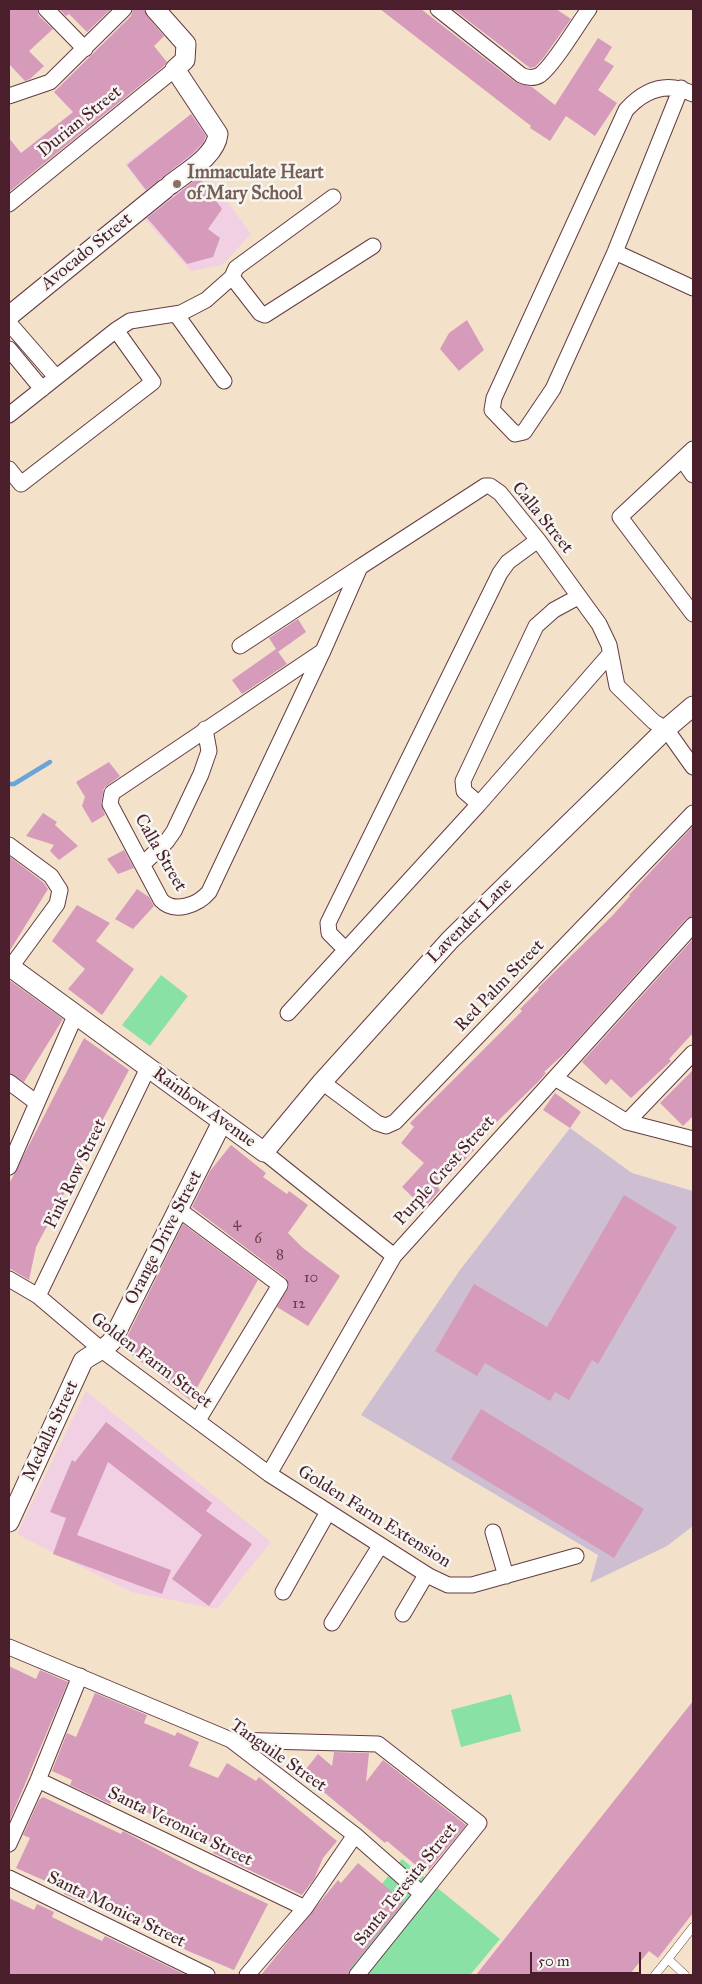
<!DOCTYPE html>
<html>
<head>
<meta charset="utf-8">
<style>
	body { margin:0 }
	#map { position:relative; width:702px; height:1984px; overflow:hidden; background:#f4e1ca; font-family:"IM FELL Great Primer",serif }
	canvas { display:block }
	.frame { position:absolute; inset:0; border:10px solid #4a1f2b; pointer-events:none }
	.scale { position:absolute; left:530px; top:1952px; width:111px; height:22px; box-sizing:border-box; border:2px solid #4a1f2b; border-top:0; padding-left:6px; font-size:15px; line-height:18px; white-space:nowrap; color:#4a1f2b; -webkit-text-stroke:4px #f6f6f2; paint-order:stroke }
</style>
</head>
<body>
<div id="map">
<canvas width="702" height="1984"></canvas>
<div class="frame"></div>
<div class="scale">50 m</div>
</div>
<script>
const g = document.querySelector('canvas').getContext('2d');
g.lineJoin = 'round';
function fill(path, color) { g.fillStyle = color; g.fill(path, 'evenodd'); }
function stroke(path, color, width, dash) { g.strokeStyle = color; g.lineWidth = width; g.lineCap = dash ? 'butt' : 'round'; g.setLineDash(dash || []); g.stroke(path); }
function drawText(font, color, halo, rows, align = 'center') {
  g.font = font + ' "IM FELL Great Primer",serif'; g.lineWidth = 5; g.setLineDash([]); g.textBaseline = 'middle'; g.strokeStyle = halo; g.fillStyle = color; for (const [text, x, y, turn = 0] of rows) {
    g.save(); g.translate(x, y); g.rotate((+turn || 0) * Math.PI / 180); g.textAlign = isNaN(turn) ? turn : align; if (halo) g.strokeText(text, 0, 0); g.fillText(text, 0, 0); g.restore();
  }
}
fill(new Path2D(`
	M198 109 214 137 196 158 251 234 222 265 191 271 141 215 154 203 125 164Z
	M86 1391 271 1542 217 1609 131 1592 17 1534Z`), '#f1d0e3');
fill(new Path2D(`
	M570 1128 632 1173 693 1191V1526L667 1546 590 1583 598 1555 361 1415 460 1270Z`), '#cebed1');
fill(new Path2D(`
	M161 975 188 996 150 1046 122 1025Z
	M511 1694 521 1731 461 1747 451 1710Z
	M402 1859 500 1939 470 1975H308Z`), '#89e1a5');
stroke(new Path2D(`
	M9 784H14L50 762`), '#6aa4da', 4.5);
fill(new Path2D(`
	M9 9H37L39 16 53 29 29 51 44 66 30 79 25 81 9 64Z
	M59 9H111L87 32 69 14 66 16Z
	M133 9H144L147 16 164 36 154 46 167 62 164 66 9 192V138L21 153 73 112 54 92 131 16Z
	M380 9H421L515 82 532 87 555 105 598 38 612 47 604 60 614 66 598 90 617 103 595 136 566 116 550 141 530 128 531 126Z
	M453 9H556L571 19 544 57 535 67 530 68Z
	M191 114 206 136 203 143 192 154 146 190 127 165Z
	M199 177 222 209 208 229 220 238 213 257 187 264 147 218Z
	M467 320 484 350 459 371 440 349 449 333Z
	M298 619 306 632 278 652 269 638Z
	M276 649 287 664 242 694 232 680Z
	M109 762 120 776 104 788 101 803 105 815 92 823 82 806 85 797 76 782Z
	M43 813 57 822 55 825 78 846 59 860 50 851 54 845 26 836Z
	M693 826V916L686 919 567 1051 544 1072 546 1073 538 1082 471 1147 474 1150 438 1188 440 1190 424 1208 402 1187 424 1163 401 1143 414 1127 410 1123 522 1011 520 1009 539 990 538 988 613 915 630 896 629 895Z
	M124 850 134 868 118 874 107 859Z
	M9 856 44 883 48 889 9 952Z
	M137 889 149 897 154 906 133 929 115 919Z
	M77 905 110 923 96 941 134 969 102 1015 68 989 85 969 52 941Z
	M693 939V1033L669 1059 671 1061 631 1098 611 1079 606 1085 582 1062Z
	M9 980 63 1019 24 1082 9 1073Z
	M84 1038 129 1070 36 1247 29 1280 9 1268V1184Z
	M693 1070V1116L683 1126 660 1103Z
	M555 1093 581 1112 570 1128 543 1110Z
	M231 1145 266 1173 263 1177 287 1194 289 1191 308 1205 288 1233 303 1248 340 1276 308 1326 277 1307 289 1286 286 1278 192 1207 210 1171Z
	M624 1195 677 1227 598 1364 592 1360 569 1400 555 1392 550 1401 485 1363 477 1376 435 1351 474 1284 547 1327Z
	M183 1224 258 1280 190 1400 122 1347Z
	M481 1409 644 1509 614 1558 451 1459Z
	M106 1422 212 1503 206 1511 252 1544 209 1606 172 1579 202 1535 108 1462 77 1535 171 1570 162 1594 53 1554 66 1518 50 1512 72 1460 75 1462Z
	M9 1666 36 1679 40 1670 68 1682 9 1822Z
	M95 1693 147 1715 144 1723 175 1736 177 1732 199 1742 189 1766 218 1778 227 1763 256 1781 259 1777 337 1841 323 1858 314 1879 302 1895 213 1853 217 1845 189 1832 188 1836 164 1825 166 1822 114 1795 110 1804 70 1785 72 1780 52 1771 67 1733 76 1737Z
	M693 1701V1913L658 1958 649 1951 629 1975H476Z
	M334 1752 369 1753 366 1782 383 1760 466 1825 429 1870 421 1864 418 1867 387 1841 385 1843 302 1774 318 1754 332 1766Z
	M43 1797 121 1834 123 1831 196 1870 268 1904 234 1970 188 1951 143 1928 145 1924 117 1911 116 1915 64 1894 66 1890 16 1868 30 1838 23 1835 39 1800Z
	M358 1863 404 1902 350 1969 348 1975H261L338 1880 341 1883Z
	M9 1898 34 1910 37 1904 54 1912 52 1917 76 1929 102 1941 105 1936 186 1975H9Z`), '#d69bbb');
const service = new Path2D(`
	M655 1975 668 1959
	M685 1975 668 1959 693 1927`);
const minor = new Path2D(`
	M46 9 85 49
	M438 9 521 75C527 78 533 79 540 75 553 66 578 24 589 9
	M681 88 615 252 553 389 524 432 515 434 492 410 494 398 626 110C645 89 667 81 693 94
	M9 96 50 82 124 9
	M9 204 175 69
	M615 252 693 288
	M232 277 260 313 265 315 373 246
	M176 314 224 381
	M9 323 56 377
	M9 349 42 389
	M9 415 116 330 130 321 181 313 206 300 232 277 236 268 333 197
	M693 449 620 517 693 614
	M682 459 693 475
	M9 469 21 484 153 382 116 330
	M240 646 360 567
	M323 651 112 793 110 804 161 900C174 914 198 905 209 892L323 651 360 567 485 486H490L500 493 538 540 599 624 609 645 617 686 654 722 666 729 693 767
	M479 804 464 791 463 781 536 626 554 610 578 597
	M9 845 51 876 60 890 57 904 10 968
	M143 864 167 841 174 831 201 774 209 751 205 729
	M345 949 329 933 328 923 500 573 508 562 538 540
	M288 1013 479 804 610 654
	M555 1078 627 1122 693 1139
	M9 1082 37 1103
	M322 1082 377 1123 386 1126 395 1122 693 813
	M627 1122 693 1053
	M264 1152 394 1256
	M9 1167 75 1016
	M178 1209 280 1285 198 1420
	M9 1279 38 1296 103 1351 269 1474 429 1576 448 1585H472L576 1556
	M38 1296 148 1068
	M269 1474 394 1256 693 925
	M493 1532 506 1576
	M283 1592 328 1512
	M403 1614 426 1575
	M332 1623 380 1546
	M9 1647 231 1740 355 1835 422 1894
	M231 1740 378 1744 479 1823 357 1975
	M38 1780 305 1908
	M9 1844 38 1780 80 1676
	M9 1878 207 1975
	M247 1975 305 1908 355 1835`);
const tertiary = new Path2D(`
	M155 9 186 44 185 60 175 69 218 134C216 156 186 172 170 185
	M9 316 165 189
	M9 966 264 1152 322 1082 450 940 666 729 693 706
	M9 1522 83 1361C93 1353 103 1351 112 1341L222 1122`);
stroke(service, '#643c43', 9);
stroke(minor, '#643c43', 17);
stroke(tertiary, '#643c43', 21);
stroke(service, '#fff', 8);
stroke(minor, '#fff', 15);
stroke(tertiary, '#fff', 19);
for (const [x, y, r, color] of [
	[177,184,5,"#8d6e63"]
]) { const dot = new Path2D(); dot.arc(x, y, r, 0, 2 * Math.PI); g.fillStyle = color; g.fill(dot); stroke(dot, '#f6f6f2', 2); }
drawText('15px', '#6d3e4f', null, [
	["4",237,1223],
	["6",258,1239],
	["8",280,1255],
	["10",311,1278],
	["12",299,1304]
]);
drawText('18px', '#4a1f2b', '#f6f6f2', [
	["Durian Street",80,122,-39],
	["Avocado Street",87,252,-39],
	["Calla Street",542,518,51],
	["Calla Street",160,853,60],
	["Lavender Lane",470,921,-45],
	["Red Palm Street",500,986,-46],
	["Rainbow Avenue",204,1108,36],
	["Purple Crest Street",445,1171,-48],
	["Pink Row Street",76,1174,-64],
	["Orange Drive Street",164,1238,-63],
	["Golden Farm Street",151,1361,37],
	["Medalla Street",51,1431,-65],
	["Golden Farm Extension",374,1517,32],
	["Tanguile Street",278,1756,35],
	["Santa Veronica Street",180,1827,26],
	["Santa Teresita Street",406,1885,-51],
	["Santa Monica Street",116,1910,26]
]);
drawText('bold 18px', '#785e54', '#f6f6f2', [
	["Immaculate Heart",187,174],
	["of Mary School",187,195]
], 'left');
</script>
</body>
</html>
